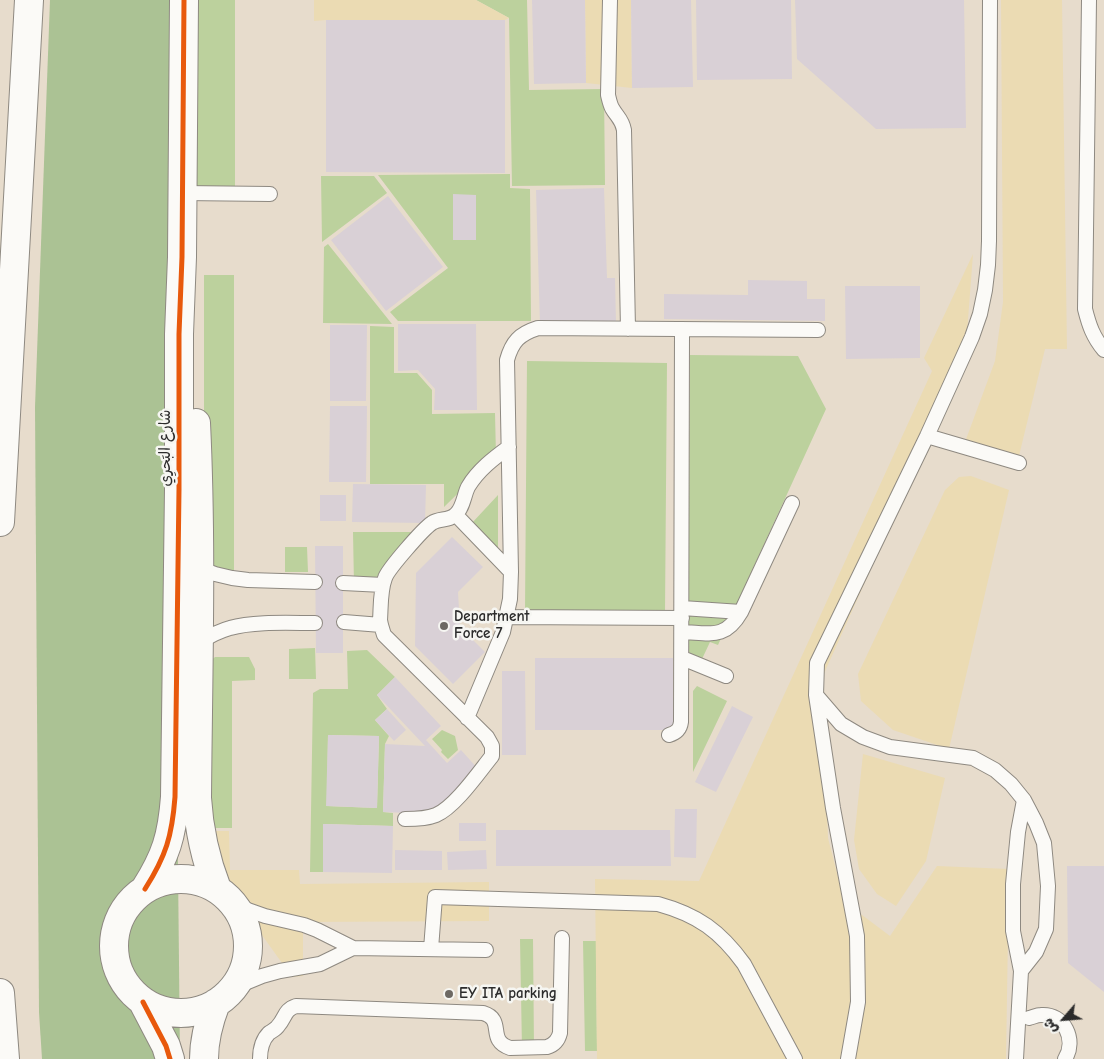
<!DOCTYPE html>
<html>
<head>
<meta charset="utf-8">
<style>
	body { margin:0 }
	#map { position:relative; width:1104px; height:1059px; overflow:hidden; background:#e7dccc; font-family:"Comic Neue","Playpen Sans Arabic",sans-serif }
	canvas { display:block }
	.north { position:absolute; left:1039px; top:994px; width:50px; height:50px; -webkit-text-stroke:4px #f6f6f2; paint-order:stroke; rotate:243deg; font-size:14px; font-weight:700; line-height:20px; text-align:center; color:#2b2b2b }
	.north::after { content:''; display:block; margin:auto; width:18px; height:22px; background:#2b2b2b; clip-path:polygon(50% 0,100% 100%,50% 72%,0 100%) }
</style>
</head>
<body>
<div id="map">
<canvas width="1104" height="1059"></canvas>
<div class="north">ش</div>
</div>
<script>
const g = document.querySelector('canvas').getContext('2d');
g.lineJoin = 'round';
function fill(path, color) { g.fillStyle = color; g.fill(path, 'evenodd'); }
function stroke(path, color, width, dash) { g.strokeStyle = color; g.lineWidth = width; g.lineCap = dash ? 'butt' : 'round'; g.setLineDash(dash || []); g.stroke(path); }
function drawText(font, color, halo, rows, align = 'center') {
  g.font = font + ' "Comic Neue","Playpen Sans Arabic",sans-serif'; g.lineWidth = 5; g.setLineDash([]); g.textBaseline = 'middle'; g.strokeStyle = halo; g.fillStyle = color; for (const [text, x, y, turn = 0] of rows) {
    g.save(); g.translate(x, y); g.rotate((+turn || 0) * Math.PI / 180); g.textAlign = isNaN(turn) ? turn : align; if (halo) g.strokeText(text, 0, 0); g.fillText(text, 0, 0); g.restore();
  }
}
fill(new Path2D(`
	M196 0H235V187L195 186Z
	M476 0H527L529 90 604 89 605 185 512 186 509 18Z
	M510 174V188L530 189 531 321H398L390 312 448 268 378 175Z
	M321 176H374L387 193 322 242Z
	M328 244 392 324 323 323 324 247Z
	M204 275H234V575L204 562Z
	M370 326 394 327V373H417L432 390V414L495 413 496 456 444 507V484H370Z
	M690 355 798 356 826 409 718 645 710 642 702 659 688 652Z
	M527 361 667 363 665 611 525 610Z
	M498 495V549L471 524Z
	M353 532H419L369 585H354Z
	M285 547H307L308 572H285Z
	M315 648 316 679H289V649Z
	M367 650 395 677 377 695 387 709 375 720 389 736 385 744 383 812 393 813V826L324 824 323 872H310L313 693 320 689H348L347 651ZM328 735 379 736 377 808 327 806Z
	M215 657H249L255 669V680L232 681V828H206L205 666Z
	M697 686 727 701 693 772V691Z
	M442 730 455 736 458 750 448 759 441 752 442 750 432 739Z
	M520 939H533L534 1049H522Z
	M583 941H596L597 1051H585Z`), '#bcd19d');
fill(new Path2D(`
	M50 0H169L180 1059H42L39 1012 35 407Z`), '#abc294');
fill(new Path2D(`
	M314 0H476L509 18 505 20H326L314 21Z
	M585 0H631L632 88 586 83Z
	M1001 0H1062L1067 349H1045L1017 464 965 442 995 361 1003 302Z
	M973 254 965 359 822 678 828 838 838 877 854 909 890 936 937 866 1009 869 1006 1059H597L595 879 699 881 932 371 924 358Z
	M971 476 1009 490 949 749 893 730 861 701 858 674 945 490 959 477Z
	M863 754 945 778 926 861 896 906 877 894 859 869 854 840Z
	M205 831H229L230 870H299L300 884 489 882V921L303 922V976L292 977 219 875Z`), '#ebdbb3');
fill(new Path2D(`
	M532 0H585L586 83 534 84Z
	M631 0H691L693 87 632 88Z
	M696 0H791L792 79 697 80Z
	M795 0H964L966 128 876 129 797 59Z
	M326 20H505V173L326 172Z
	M604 188 607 278H615L616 324 540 325 536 190Z
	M453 194 476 195V240H453Z
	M388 196 443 267 386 311 331 240Z
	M748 280 807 281V299H825V321L664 319V294L748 295Z
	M845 286H920V358L846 359Z
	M398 324H476L477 410H434L435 389 418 370 398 371Z
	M330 325H367L366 401H330Z
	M330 406H367L366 482H329Z
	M353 484 426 485 425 523 352 522Z
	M320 495H346V521H320Z
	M452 537 483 567 458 592 460 627 485 652 453 684 415 646 416 573Z
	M315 546H343V653H316Z
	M535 658H673V730H535Z
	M502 671H525L526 755H502Z
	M395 677 441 726 426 740 447 763 461 750 479 770 434 814 383 812 385 744 425 746 377 695Z
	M732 706 753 717 716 792 695 782Z
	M387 709 406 730 394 741 375 720Z
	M328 735 379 736 377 808 326 806Z
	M675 809H697L696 858 674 857Z
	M459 823H486V841H459Z
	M323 824 393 826 392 873 323 872Z
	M496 830H670L671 866H496Z
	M395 850 442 851V870H395Z
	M486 850 487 869 448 870 447 852Z
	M1067 866H1104V992L1068 963Z`), '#d9d0d6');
const service = new Path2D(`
	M610 0 608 95C609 99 610 104 612 108 617 117 622 119 624 130L628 329
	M990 0 989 241 988 265 985 290 980 314 972 337 927 436 817 663 816 695 841 724 863 737 890 747 973 758 995 770 1011 784 1024 800 1036 823 1044 843 1048 886 1046 929 1036 952 1021 971
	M1089 0 1085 309C1089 325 1093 337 1104 350
	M183 193 270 194
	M927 436 1019 463
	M456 515 511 572
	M199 568 215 574 232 578 248 580 315 582
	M343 583 383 585
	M682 608 741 612
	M507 617 682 618
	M344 622 381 625
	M682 632C710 633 725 640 741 612L792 503
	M198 643C208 637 218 631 230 628 254 621 290 623 315 623
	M682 658 726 676
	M816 695 833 808 857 936 858 1002 848 1059
	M467 718 503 632 510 599 511 572 507 360C512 342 519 334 538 328L818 330
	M669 735C676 733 680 730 681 722L682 329
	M405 819C415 819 426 819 436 815 455 807 479 772 492 756V746L487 737 384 635 381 625 380 620C381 607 380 591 385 578 388 569 423 529 432 523 439 518 450 521 456 514 463 508 464 495 468 487 478 470 494 458 509 447
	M232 903 248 910 265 916 304 925 317 930 353 948
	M431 949 435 897 658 904C698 915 720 931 744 964L795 1059
	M230 992 245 983 262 976 280 971 320 964 353 948 486 950
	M1029 1018C1033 1017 1037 1015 1041 1015 1064 1013 1077 1040 1065 1059
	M260 1059C260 1049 262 1040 269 1033 272 1031 276 1029 278 1026 286 1017 284 1010 296 1006L483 1013C506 1020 486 1040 510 1048L547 1047C554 1045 558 1041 560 1033L562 938
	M1016 1059 1021 971 1013 931V884L1018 832 1024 800`);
const minor = new Path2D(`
	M196 423C202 548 198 673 197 798 199 831 205 858 217 889
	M114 946a67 67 0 1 1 134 0a67 67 0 1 1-134 0Z
	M145 889C166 856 172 836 175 797L179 489V334L182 257 184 0
	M143 1002 166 1046 170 1059
	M204 1059C204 1040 209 1021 216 1003`);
const trunk = new Path2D(`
	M0 522 29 0
	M0 993 5 1059`);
stroke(service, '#8e8981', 16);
stroke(minor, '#8e8981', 30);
stroke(trunk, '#8e8981', 30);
stroke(service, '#fbfaf7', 14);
stroke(minor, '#fbfaf7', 28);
stroke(trunk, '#fbfaf7', 28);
stroke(new Path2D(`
	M145 889C166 856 172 836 175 797L179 489V334L182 257 184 0
	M143 1002 166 1046 170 1059`), '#e8590c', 5);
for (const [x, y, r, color] of [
	[444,626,5,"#6d6963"],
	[449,994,5,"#6d6963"]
]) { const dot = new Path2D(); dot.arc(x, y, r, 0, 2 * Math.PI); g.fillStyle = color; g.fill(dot); stroke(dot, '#f6f6f2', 2); }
drawText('15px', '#2b2b2b', '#f6f6f2', [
	["شارع البَحرِي",166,448,-90]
]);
drawText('bold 15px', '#2b2b2b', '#f6f6f2', [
	["Department",454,617],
	["Force 7",454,634],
	["EY ITA parking",459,994]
], 'left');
</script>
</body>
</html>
